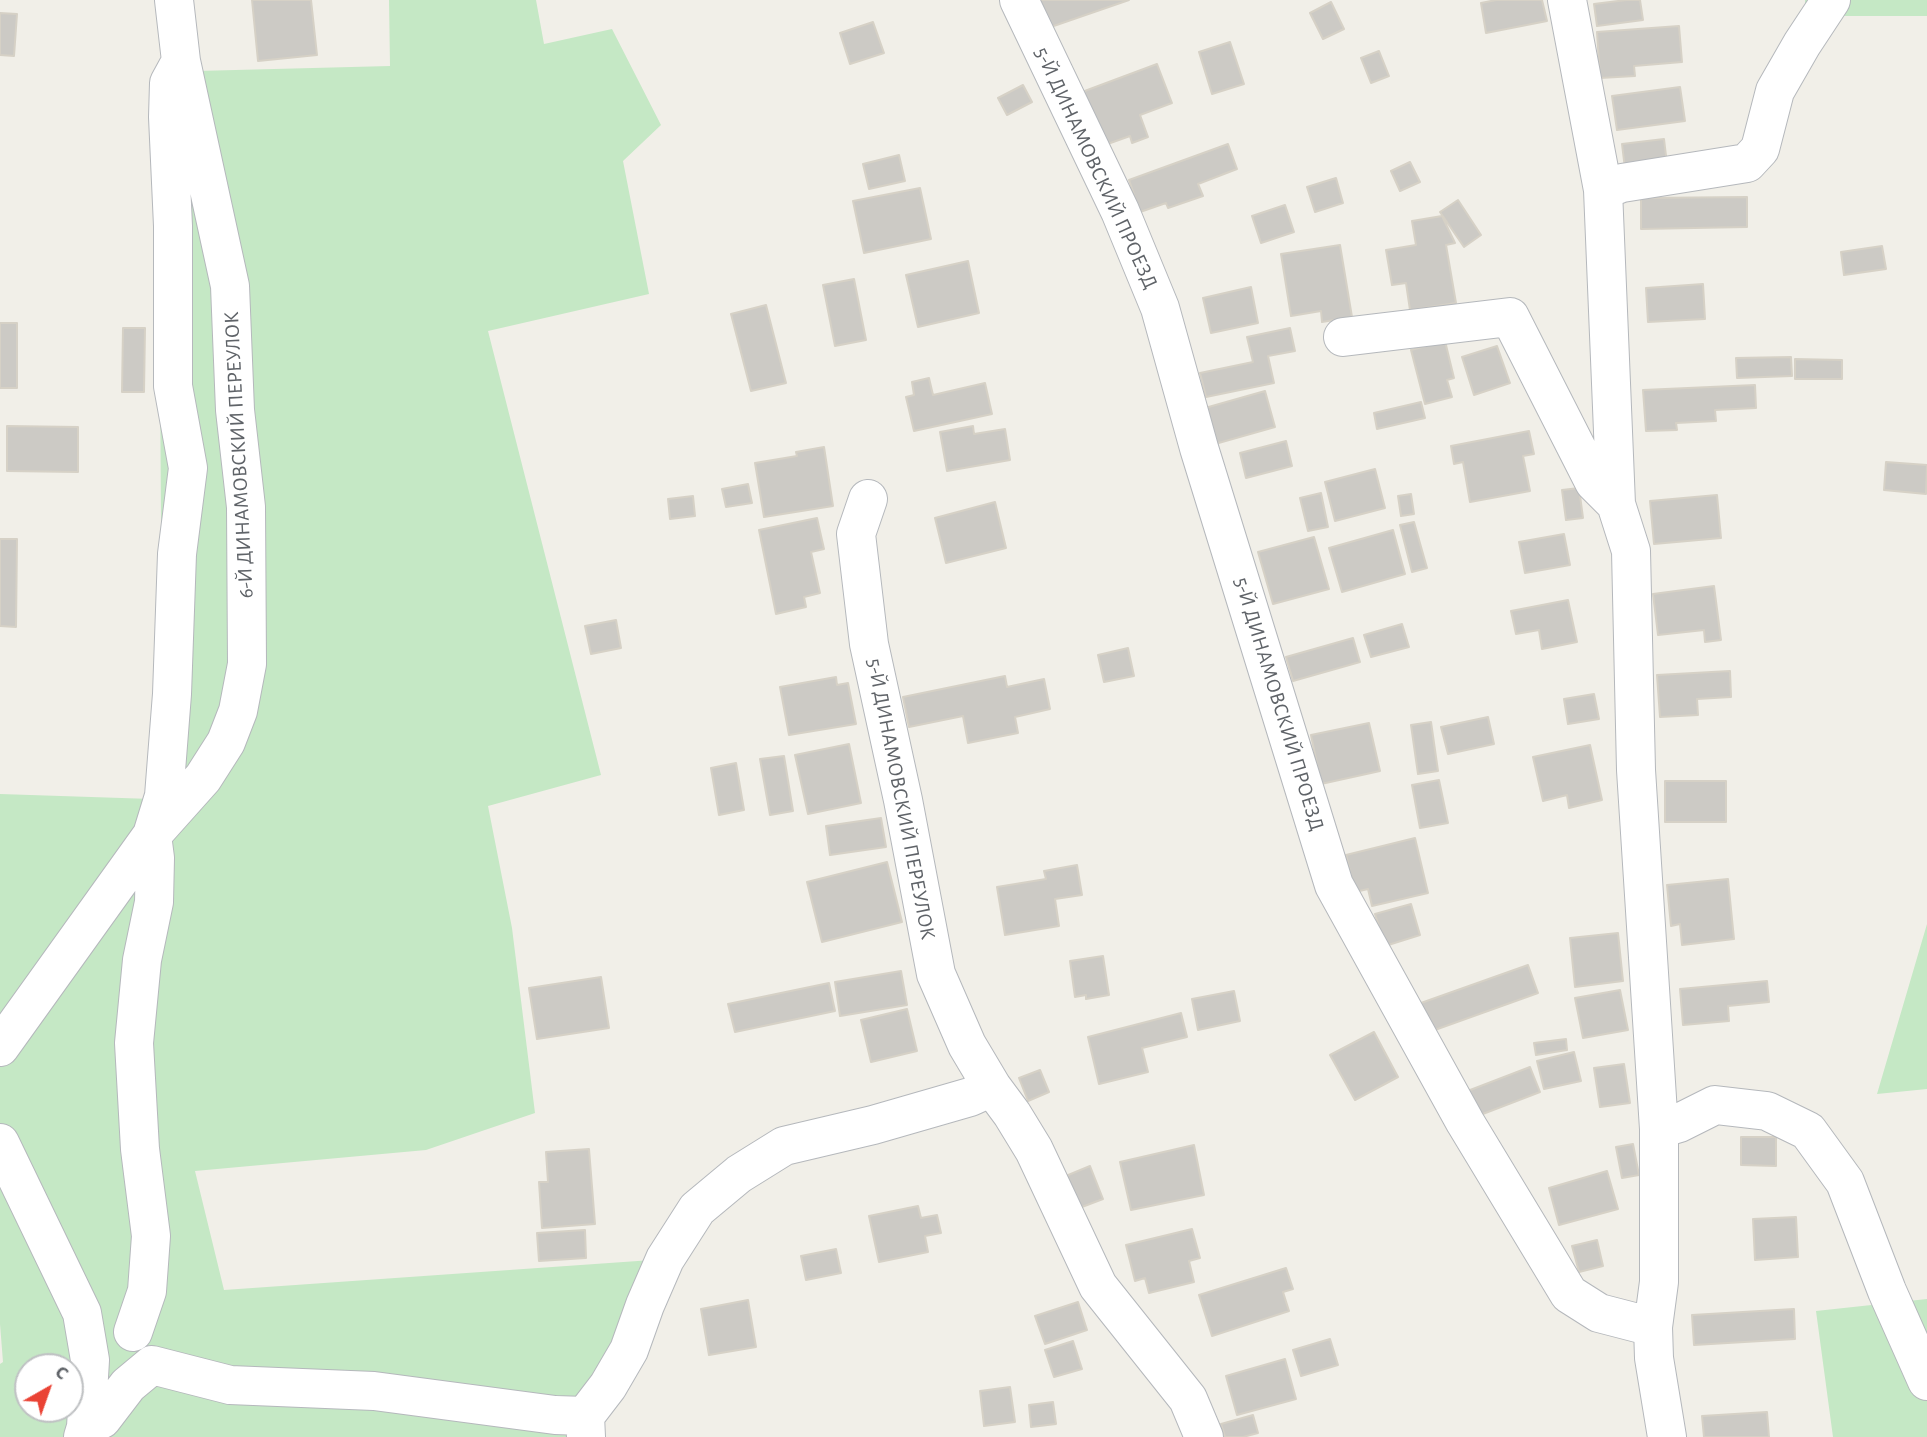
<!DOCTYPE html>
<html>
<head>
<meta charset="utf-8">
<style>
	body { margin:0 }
	#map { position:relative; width:1927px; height:1437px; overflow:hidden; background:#f1efe8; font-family:"Alegreya Sans",sans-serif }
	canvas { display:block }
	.north { position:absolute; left:14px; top:1353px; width:70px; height:70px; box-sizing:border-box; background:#fff; border:2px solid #bfc1c3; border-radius:50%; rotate:40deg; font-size:19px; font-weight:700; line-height:28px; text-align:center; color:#5f6368 }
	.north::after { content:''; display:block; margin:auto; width:24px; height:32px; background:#ea4335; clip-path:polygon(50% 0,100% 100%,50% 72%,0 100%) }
</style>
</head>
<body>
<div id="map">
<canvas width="1927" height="1437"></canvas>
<div class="north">С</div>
</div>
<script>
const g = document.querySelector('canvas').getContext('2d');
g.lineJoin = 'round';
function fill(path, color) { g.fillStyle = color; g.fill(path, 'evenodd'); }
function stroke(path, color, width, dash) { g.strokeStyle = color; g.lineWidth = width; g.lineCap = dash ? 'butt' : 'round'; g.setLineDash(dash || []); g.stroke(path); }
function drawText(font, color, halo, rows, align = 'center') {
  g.font = font + ' "Alegreya Sans",sans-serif'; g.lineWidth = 5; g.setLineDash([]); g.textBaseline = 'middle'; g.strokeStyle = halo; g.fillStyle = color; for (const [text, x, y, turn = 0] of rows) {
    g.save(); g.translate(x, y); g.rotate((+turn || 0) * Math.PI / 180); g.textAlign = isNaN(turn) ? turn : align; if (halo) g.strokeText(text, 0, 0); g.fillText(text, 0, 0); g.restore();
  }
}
fill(new Path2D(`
	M389 0H536L544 44 612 29 661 125 623 161 649 294 488 331 601 775 488 806 512 928 535 1113 426 1150 195 1171 224 1290 652 1260 575 1437H0V1364L3 1362 0 1324V794L152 799 162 669 158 72 390 66ZM28 1367H70V1409H28Z
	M1805 0H1927V16H1805Z
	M1927 924V1089L1877 1094Z
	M1927 1299V1437H1833L1816 1311Z`), '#c5e8c5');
const building = new Path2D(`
	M252 0H311L317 55 258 61Z
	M1035 0H1129L1045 29Z
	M1496 0H1542L1547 21 1486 33 1481 3Z
	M1626 0H1640L1643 20 1597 26 1594 4Z
	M1331 2 1344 29 1323 39 1310 13Z
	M0 13 17 14 14 56 0 55Z
	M873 22 884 53 850 64 840 33Z
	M1679 26 1682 62 1634 66 1635 76 1600 78 1597 32Z
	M1230 42 1244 84 1212 94 1199 52Z
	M1379 51 1389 76 1371 83 1361 58Z
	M1157 64 1172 103 1140 115 1148 137 1132 143 1130 136 1102 146 1082 92Z
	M1023 85 1032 102 1007 115 998 98Z
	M1680 87 1685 121 1617 130 1612 96Z
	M1664 139 1667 164 1625 169 1622 144Z
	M1228 144 1237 169 1198 184 1203 196 1168 208 1166 203 1140 212 1129 180Z
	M899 155 905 181 869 189 863 164Z
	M1410 162 1420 182 1400 191 1391 171Z
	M1336 178 1343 203 1315 212 1307 187Z
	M920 188 931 239 864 253 853 201Z
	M1747 197V227L1641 229V198Z
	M1458 200 1481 235 1464 247 1440 212Z
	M1285 205 1294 232 1261 243 1252 216Z
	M1442 216 1455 243 1446 245 1456 303 1410 310 1406 283 1392 285 1386 250 1416 245 1412 221Z
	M1340 245 1352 317 1322 322 1321 311 1291 316 1281 254Z
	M1882 246 1886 269 1844 275 1841 252Z
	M968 261 979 313 918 327 906 275Z
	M854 279 866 340 835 346 823 285Z
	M1703 284 1705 319 1648 322 1646 288Z
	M1251 287 1258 323 1211 333 1203 298Z
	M766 305 786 383 751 391 731 314Z
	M0 323H17V388H0Z
	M123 328H145L144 392H122Z
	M1290 328 1295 351 1268 356 1274 383 1206 397 1200 373 1253 362 1247 337Z
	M1445 341 1454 378 1447 380 1452 397 1425 404 1411 350Z
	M1497 346 1510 383 1474 395 1462 357Z
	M1791 357 1792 376 1737 378 1736 358Z
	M1795 359 1842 360V379H1795Z
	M929 378 933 395 985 383 992 414 914 431 906 397 914 395 912 382Z
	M1755 385 1756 408 1715 410 1716 421 1676 423 1677 430 1646 431 1643 390Z
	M1265 391 1275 427 1215 444 1205 408Z
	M1421 402 1425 418 1377 429 1374 413Z
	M7 426 78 427V472L7 471Z
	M973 426 974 434 1005 429 1010 460 947 471 940 432Z
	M1529 431 1534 454 1523 456 1530 491 1470 502 1463 462 1454 464 1451 446Z
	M1286 441 1292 466 1246 478 1240 453Z
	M824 447 833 506 764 517 755 463 797 456 796 452Z
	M1886 462 1927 465 1926 494 1884 490Z
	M1375 469 1385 508 1335 521 1325 482Z
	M748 484 752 503 726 507 722 489Z
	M1579 488 1583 518 1566 520 1562 490Z
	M1321 493 1328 527 1308 531 1300 498Z
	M1411 494 1414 514 1401 516 1398 496Z
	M1717 495 1721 538 1654 544 1650 501Z
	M693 496 695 516 670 519 668 499Z
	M995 502 1006 548 946 563 935 518Z
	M817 518 824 549 811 552 820 593 804 597 806 607 776 614 759 530Z
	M1414 522 1427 568 1412 572 1400 525Z
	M1393 530 1405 574 1342 592 1329 548Z
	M1564 534 1570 565 1525 573 1519 542Z
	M1314 537 1329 589 1273 604 1258 552Z
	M0 539H17L16 627 0 626Z
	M1714 586 1721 640 1705 642 1704 630 1658 635 1653 594Z
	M1568 600 1577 642 1542 649 1539 630 1516 634 1511 611Z
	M616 620 621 648 591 654 585 626Z
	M1402 624 1409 647 1371 657 1364 635Z
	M1353 638 1360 662 1293 681 1286 657Z
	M1128 648 1134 676 1104 682 1098 655Z
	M1730 671 1731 697 1697 699 1698 715 1660 717 1657 675Z
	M1005 676 1007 687 1044 679 1050 709 1015 717 1018 733 968 743 963 716 909 727 903 697Z
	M836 677 837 685 848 683 856 724 789 735 780 687Z
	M1594 694 1599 719 1568 724 1564 699Z
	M1488 717 1494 744 1448 754 1441 727Z
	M1431 722 1438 771 1418 774 1411 725Z
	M1369 723 1380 771 1321 784 1311 735Z
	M849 744 861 803 808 814 795 755Z
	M1590 745 1602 800 1569 808 1567 795 1543 801 1533 757Z
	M784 756 793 811 770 815 760 759Z
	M736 763 744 810 719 815 711 768Z
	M1439 780 1448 823 1420 828 1412 785Z
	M1665 781H1726V822H1665Z
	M881 818 886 847 830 855 826 826Z
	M1415 838 1428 893 1372 906 1368 889 1355 892 1346 855Z
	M887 862 902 922 822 942 807 882Z
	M1077 865 1082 895 1055 899 1059 926 1005 935 997 887 1046 879 1044 871Z
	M1728 879 1734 939 1682 945 1680 924 1671 926 1667 885Z
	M1411 904 1420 935 1385 946 1375 914Z
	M1618 933 1623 981 1575 987 1570 938Z
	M1103 956 1109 995 1086 999V995L1075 997 1070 961Z
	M1528 965 1538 993 1432 1031 1421 1003Z
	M901 971 907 1005 840 1016 835 982Z
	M601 977 609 1028 537 1039 529 988Z
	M1767 981 1769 1002 1728 1006 1729 1021 1683 1025 1680 989Z
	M829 983 835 1011 735 1032 728 1004Z
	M1620 990 1628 1030 1583 1038 1575 998Z
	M1234 991 1240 1021 1198 1030 1192 999Z
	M907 1009 917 1051 871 1062 861 1020Z
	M1181 1013 1187 1037 1142 1048 1148 1072 1099 1084 1088 1037Z
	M1374 1032 1398 1077 1355 1100 1330 1055Z
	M1566 1039 1567 1050 1536 1055 1534 1043Z
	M1574 1052 1581 1081 1544 1089 1537 1061Z
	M1624 1064 1630 1103 1600 1107 1594 1068Z
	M1530 1067 1540 1092 1475 1117 1465 1092Z
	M1040 1070 1049 1092 1028 1101 1019 1078Z
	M1741 1137H1776V1166L1741 1165Z
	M1633 1144 1639 1175 1622 1178 1616 1147Z
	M1194 1145 1204 1195 1131 1210 1120 1162Z
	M589 1149 595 1224 542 1228 539 1182H548L546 1152Z
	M1090 1166 1103 1199 1074 1210 1061 1178Z
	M1607 1171 1618 1209 1559 1225 1549 1188Z
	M918 1206 921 1218 937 1215 941 1233 925 1236 928 1252 879 1262 869 1216Z
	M1796 1217 1798 1257 1755 1260 1753 1219Z
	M1192 1229 1200 1258 1189 1261 1194 1282 1149 1293 1145 1278 1135 1281 1126 1245Z
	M585 1230 586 1258 539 1261 537 1233Z
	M1597 1240 1603 1266 1579 1272 1572 1246Z
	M836 1249 841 1273 806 1280 801 1256Z
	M1286 1268 1293 1289 1283 1292 1289 1311 1212 1336 1199 1295Z
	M748 1300 756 1347 709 1355 701 1309Z
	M1078 1302 1087 1330 1045 1344 1035 1316Z
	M1794 1309 1795 1339 1694 1345 1692 1315Z
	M1330 1339 1338 1365 1301 1376 1293 1350Z
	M1073 1341 1082 1369 1054 1377 1045 1350Z
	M1285 1359 1296 1399 1237 1415 1226 1376Z
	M1010 1387 1015 1422 984 1426 980 1391Z
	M1053 1402 1056 1424 1031 1427 1029 1405Z
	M1767 1412 1769 1437H1704L1702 1416Z
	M1253 1415 1258 1433 1243 1437H1225L1221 1424Z`);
fill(building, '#cccac5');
stroke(building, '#d6d1c6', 2);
const minor = new Path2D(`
	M1019 0 1120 211 1160 308 1199 448 1334 885 1465 1122 1569 1294 1599 1313 1653 1327
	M1567 0 1603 190 1616 504 1631 551 1636 770 1659 1129V1282L1653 1327 1654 1358 1667 1437
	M1603 190 1622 183 1747 163 1760 149 1775 91 1802 44 1831 0
	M1343 337 1510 317 1594 482 1616 504
	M868 499 856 534 869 644 903 800 936 974 967 1045 992 1087 1012 1114 1034 1150 1098 1286 1188 1399 1204 1437
	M0 1047 152 835 203 778 226 742 238 711 247 664 246 507 235 410 230 286 181 61 174 0
	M1659 1129 1679 1123 1715 1105 1767 1111 1808 1131 1845 1182 1887 1291 1927 1381
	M0 1143 82 1313 90 1360 86 1427 83 1437
	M133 1332 147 1291 151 1236 140 1149 134 1043 142 960 154 902 155 858 152 835 164 796 172 694 177 554 188 468 173 386V226L168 117 169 83 181 61
	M86 1427 102 1419 128 1385 152 1365 230 1385 374 1391 555 1415 585 1416
	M586 1437 585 1416 608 1386 629 1350 645 1305 665 1259 697 1209 739 1174 784 1146 873 1125 970 1097 992 1087`);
stroke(minor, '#b5b8bc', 40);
stroke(minor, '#fff', 38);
drawText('21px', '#5f6368', '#fff', [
	["5-Й ДИНАМОВСКИЙ ПРОЕЗД",1096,168,65],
	["6-Й ДИНАМОВСКИЙ ПЕРЕУЛОК",239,455,-93],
	["5-Й ДИНАМОВСКИЙ ПРОЕЗД",1279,704,73],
	["5-Й ДИНАМОВСКИЙ ПЕРЕУЛОК",901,799,79]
]);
</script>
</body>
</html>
